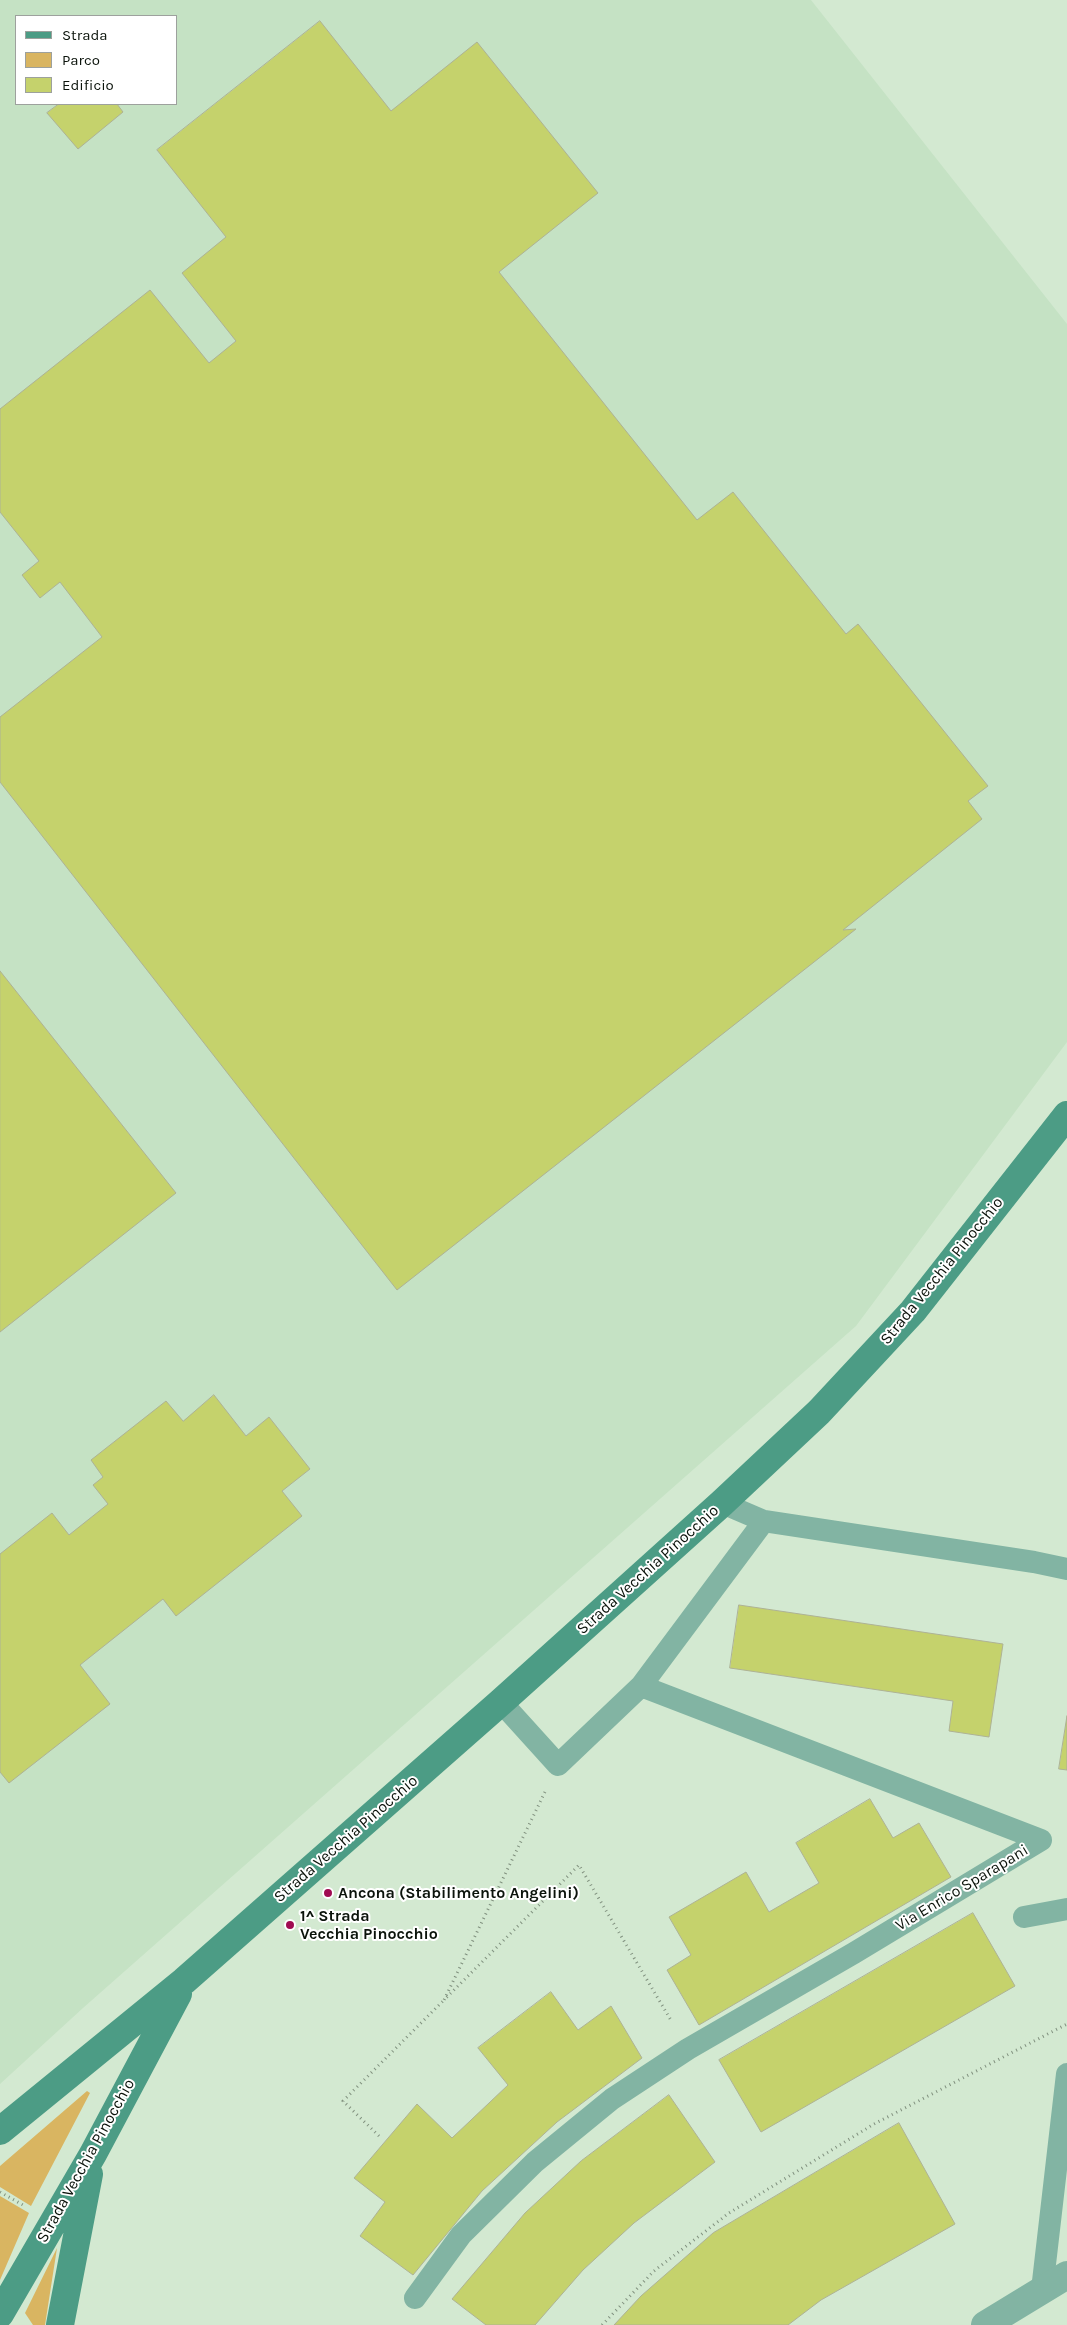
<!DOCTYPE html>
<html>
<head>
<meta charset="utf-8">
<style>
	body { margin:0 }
	#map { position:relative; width:1067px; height:2325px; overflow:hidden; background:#d3e9d1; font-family:Karla,sans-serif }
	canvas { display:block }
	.legend { position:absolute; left:15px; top:15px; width:162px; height:90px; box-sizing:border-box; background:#fff; border:1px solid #9da19d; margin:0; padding:6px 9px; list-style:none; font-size:15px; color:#0b130b }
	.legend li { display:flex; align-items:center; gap:10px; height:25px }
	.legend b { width:25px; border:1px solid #9da19d }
</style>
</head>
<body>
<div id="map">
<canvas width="1067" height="2325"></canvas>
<ul class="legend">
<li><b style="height:6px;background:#4c9c85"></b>Strada</li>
<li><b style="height:14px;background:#d9b561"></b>Parco</li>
<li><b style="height:14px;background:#c5d26c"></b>Edificio</li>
</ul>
</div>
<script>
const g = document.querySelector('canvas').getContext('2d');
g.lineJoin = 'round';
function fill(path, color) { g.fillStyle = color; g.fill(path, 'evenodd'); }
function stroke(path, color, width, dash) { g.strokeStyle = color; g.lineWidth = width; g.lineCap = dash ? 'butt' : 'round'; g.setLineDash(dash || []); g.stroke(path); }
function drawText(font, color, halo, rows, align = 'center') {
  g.font = font + ' Karla,sans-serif'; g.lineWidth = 4; g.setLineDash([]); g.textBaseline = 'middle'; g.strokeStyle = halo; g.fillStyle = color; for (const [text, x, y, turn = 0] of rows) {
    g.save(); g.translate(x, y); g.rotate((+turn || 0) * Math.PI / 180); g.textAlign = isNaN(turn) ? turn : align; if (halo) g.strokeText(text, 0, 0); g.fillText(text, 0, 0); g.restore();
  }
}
fill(new Path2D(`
	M0 0H811L1067 324V1042L856 1326 83 2008 0 2084ZM16 16H176V104H16Z`), '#c5e2c4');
fill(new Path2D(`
	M87 2091 90 2093 31 2206 0 2187V2166Z
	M0 2196 29 2213 0 2280Z
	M57 2248 45 2325H33L25 2313Z`), '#d9b561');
const building = new Path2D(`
	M320 21 391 111 477 42 598 193 499 272 697 520 733 492 846 634 858 624 988 786 968 801 982 819 843 930 856 929 397 1290 0 782V717L102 637 60 582 40 598 22 575 39 561 0 512V409L150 290 209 363 236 341 182 273 226 237 157 150Z
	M59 104H117L123 112 78 149 47 113Z
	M0 971 176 1193 0 1332Z
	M214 1395 246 1436 269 1417 310 1469 282 1491 302 1516 176 1616 163 1599 80 1665 110 1704 9 1783 0 1772V1554L52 1513 69 1535 108 1504 93 1485 103 1477 91 1460 166 1401 183 1421Z
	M739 1605 1003 1644 989 1737 949 1731 953 1701 730 1668Z
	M1067 1716V1770L1059 1769Z
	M870 1799 893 1838 919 1823 951 1877 699 2025 667 1970 691 1955 669 1917 746 1872 769 1912 819 1883 796 1843Z
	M973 1913 1015 1986 761 2132 719 2060Z
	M551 1992 578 2030 611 2006 642 2058 557 2122 482 2191 413 2275 360 2236 385 2202 354 2178 417 2104 452 2138 508 2085 478 2048Z
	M669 2095 715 2162 634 2223 583 2270 535 2325H486L452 2299 525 2213 581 2161Z
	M899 2123 955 2224 821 2300 788 2325H614L641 2296 713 2233Z`);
fill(building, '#c5d26c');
stroke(building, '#adb295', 1);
stroke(new Path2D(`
	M545 1792 444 2000 579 1865 672 2022
	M379 2136 343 2101 444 2000
	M0 2192 23 2205
	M602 2325 654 2271 729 2213 874 2124 1067 2024`), '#81917f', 3, [1, 4]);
stroke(new Path2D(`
	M722 1503 764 1521 1034 1562 1067 1569
	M641 1686 764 1521
	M1024 1917 1067 1909
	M1042 2290 1067 2074
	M415 2298 461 2235 535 2162 612 2099 688 2049 854 1953 1041 1840 641 1686 558 1765 501 1702`), '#82b4a3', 22);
stroke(new Path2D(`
	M985 2325 1067 2275`), '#82b4a3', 28);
stroke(new Path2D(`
	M0 2131 184 1981 501 1702 722 1503 819 1412 913 1311 1067 1115
	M0 2314 93 2154 178 1994
	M60 2325 89 2174`), '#4c9c85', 28);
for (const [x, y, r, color] of [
	[328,1893,5,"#a00c52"],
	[290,1925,5,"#a00c52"]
]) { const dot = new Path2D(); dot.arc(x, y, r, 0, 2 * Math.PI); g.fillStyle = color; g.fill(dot); stroke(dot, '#fff', 2); }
drawText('16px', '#0b130b', '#fff', [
	["Strada Vecchia Pinocchio",942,1271,-51],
	["Strada Vecchia Pinocchio",648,1570,-42],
	["Strada Vecchia Pinocchio",346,1839,-41],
	["Via Enrico Sparapani",962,1888,-31],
	["Strada Vecchia Pinocchio",86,2161,-61]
]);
drawText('bold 16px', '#0b130b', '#fff', [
	["Ancona (Stabilimento Angelini)",338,1893],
	["1^ Strada",300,1916],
	["Vecchia Pinocchio",300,1934]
], 'left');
</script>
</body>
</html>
